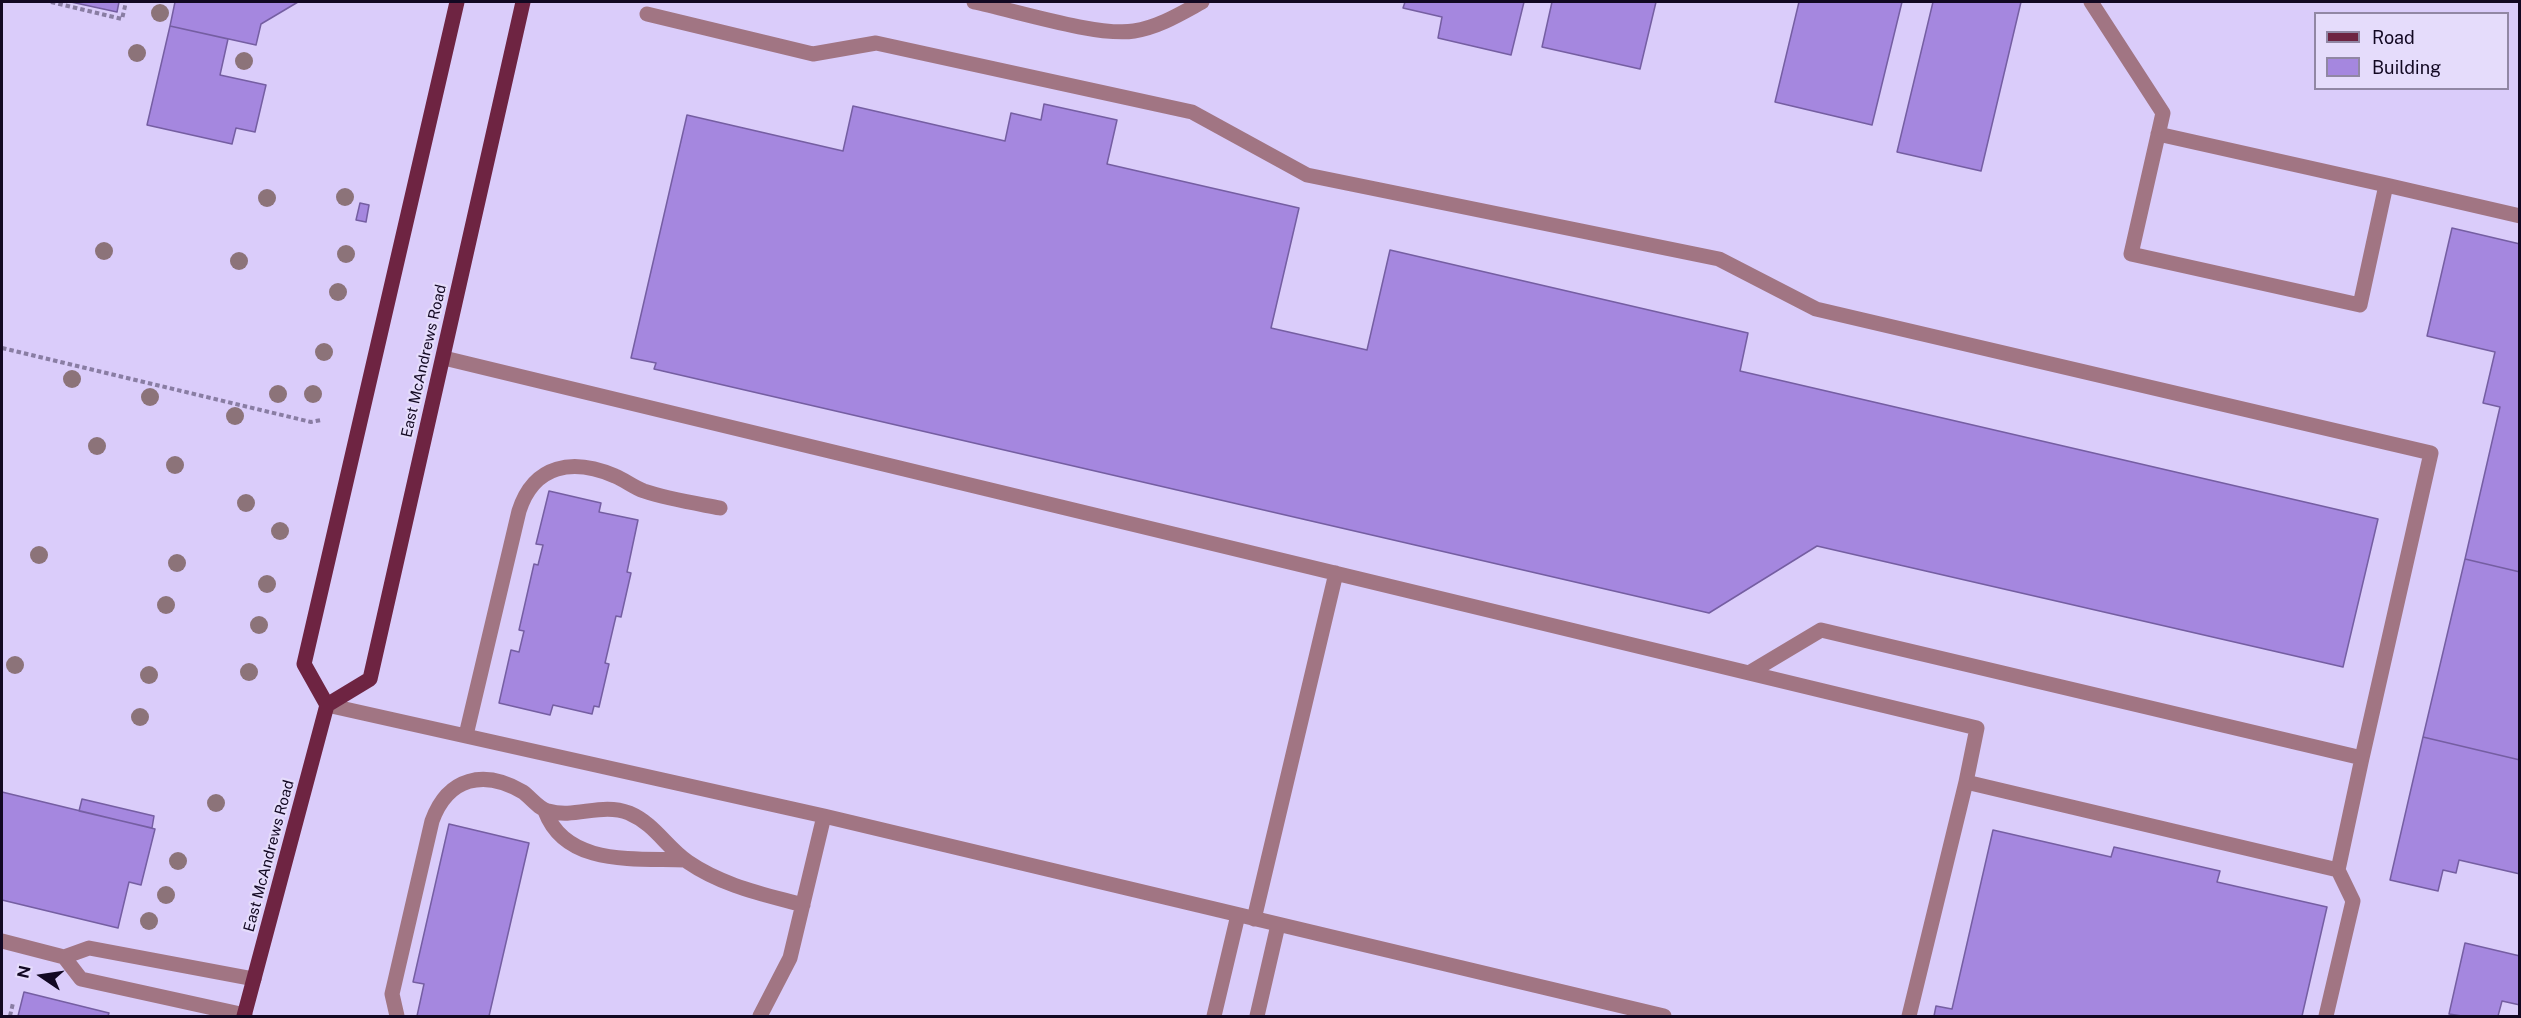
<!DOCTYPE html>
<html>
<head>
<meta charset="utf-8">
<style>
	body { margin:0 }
	#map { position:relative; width:2521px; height:1018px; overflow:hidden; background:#daccfa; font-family:"Public Sans",sans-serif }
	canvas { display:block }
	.frame { position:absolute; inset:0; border:3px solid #120822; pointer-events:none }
	.legend { position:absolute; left:2314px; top:12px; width:195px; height:78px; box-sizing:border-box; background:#e5dcfb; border:2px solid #9187a4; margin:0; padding:8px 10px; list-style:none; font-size:18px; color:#120822 }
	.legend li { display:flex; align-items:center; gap:12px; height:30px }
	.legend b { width:30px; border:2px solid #9187a4 }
	.north { position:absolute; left:12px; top:946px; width:60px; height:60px; -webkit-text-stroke:4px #e5dcfb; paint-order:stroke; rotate:283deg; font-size:16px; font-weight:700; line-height:24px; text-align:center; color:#120822 }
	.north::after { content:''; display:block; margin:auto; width:21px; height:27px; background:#120822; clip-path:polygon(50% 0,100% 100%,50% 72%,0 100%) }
</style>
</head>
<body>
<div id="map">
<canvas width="2521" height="1018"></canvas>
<div class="frame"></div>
<ul class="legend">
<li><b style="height:8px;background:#6e2442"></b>Road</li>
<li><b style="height:16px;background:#a587df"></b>Building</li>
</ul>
<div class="north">N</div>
</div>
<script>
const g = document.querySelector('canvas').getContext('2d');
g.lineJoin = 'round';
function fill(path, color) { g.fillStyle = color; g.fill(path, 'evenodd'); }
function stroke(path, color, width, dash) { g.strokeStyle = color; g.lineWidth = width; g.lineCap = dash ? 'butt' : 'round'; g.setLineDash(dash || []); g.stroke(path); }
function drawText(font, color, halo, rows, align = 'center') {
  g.font = font + ' "Public Sans",sans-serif'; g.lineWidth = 4.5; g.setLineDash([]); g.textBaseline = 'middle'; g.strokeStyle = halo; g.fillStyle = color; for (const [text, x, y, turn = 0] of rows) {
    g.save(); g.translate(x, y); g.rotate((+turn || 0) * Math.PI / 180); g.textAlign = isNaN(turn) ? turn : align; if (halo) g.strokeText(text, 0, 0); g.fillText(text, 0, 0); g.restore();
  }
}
const building = new Path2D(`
	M71 2H119L117 12Z
	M175 2H298L261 24 256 45 170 26Z
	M1405 2H1524L1511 55 1438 38 1442 17 1403 8Z
	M1552 2H1656L1640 69 1542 47Z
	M1799 2H1902L1872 125 1775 102Z
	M1933 2H2021L1981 171 1897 152Z
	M170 26 228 39 220 75 266 85 255 132 236 128 232 144 147 125Z
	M1044 104 1117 120 1107 164 1299 208 1271 328 1367 350 1390 250 1748 333 1740 371 2378 519 2343 667 1817 546 1709 613 654 369 656 363 631 358 687 115 843 151 853 106 1005 141 1011 113 1041 120Z
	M360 203 369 205 366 222 356 220Z
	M2452 228 2520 244V572L2465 559 2500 407 2483 403 2495 352 2427 336Z
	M549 491 601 503 599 512 638 520 627 572 631 573 621 617 616 616 605 663 609 664 599 707 594 706 592 714 553 705 550 715 499 703 511 650 519 652 524 631 519 630 534 564 538 565 543 545 536 544Z
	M2465 559 2520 572V760L2423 737Z
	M2423 737 2520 760V874L2459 860 2456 873 2443 870 2438 891 2390 880Z
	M2 792 155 829 141 885 129 882 118 928 2 900Z
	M82 799 154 816 152 828 79 811Z
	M449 824 529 843 489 1016H417L424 984 413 982Z
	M1993 830 2111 857 2114 847 2220 871 2217 882 2327 907 2302 1016H1934L1936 1006 1952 1009Z
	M2465 943 2520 956V1005L2502 1001 2498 1016H2462L2449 1014Z
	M24 992 109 1013 108 1016H18Z`);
fill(building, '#a587df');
stroke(building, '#755ea2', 1.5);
stroke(new Path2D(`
	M51 2 122 19 126 2
	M2 348 311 422 321 420
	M10 1016 13 1003`), '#897da3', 4, [4.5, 3]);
stroke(new Path2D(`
	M974 2C1013 10 1098 37 1134 31 1159 27 1180 14 1202 2
	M2091 2 2163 113 2131 254 2360 305 2386 185 2520 216
	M647 14 813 54 876 43 1192 112 1307 175 1719 259 1816 309 2431 453 2362 758
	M2158 134 2386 185
	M444 358 1749 673 1821 630 2362 758 2338 870 1966 782 1909 1016
	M1749 673 1977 728 1966 782
	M327 705 824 816 790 958 760 1016
	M466 735 519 511C534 464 573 458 615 476 625 480 633 487 644 491 668 499 694 503 720 508
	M545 811C566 867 636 858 685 860
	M824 816 1664 1016
	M1254 919 1336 573
	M2 941 64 957 89 948 254 979
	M64 957 81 979 245 1015
	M397 1016 392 994 432 821C448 777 484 769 523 792 531 798 539 809 548 811 576 819 601 802 629 813 655 824 666 847 688 862 723 886 763 894 803 905
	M1214 1016 1238 915
	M1257 1016 1278 925
	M2326 1016 2353 901 2338 870`), '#a17583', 15);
stroke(new Path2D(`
	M327 705 304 664 457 2
	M244 1016 327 705 370 679 523 2`), '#6e2442', 15);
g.fillStyle = '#8c7379';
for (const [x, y] of [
	[160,13],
	[137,53],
	[244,61],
	[345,197],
	[267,198],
	[104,251],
	[346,254],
	[239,261],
	[338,292],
	[324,352],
	[72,379],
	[278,394],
	[313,394],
	[150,397],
	[235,416],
	[97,446],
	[175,465],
	[246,503],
	[280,531],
	[39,555],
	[177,563],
	[267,584],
	[166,605],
	[259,625],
	[15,665],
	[249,672],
	[149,675],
	[140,717],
	[216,803],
	[178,861],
	[166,895],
	[149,921]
]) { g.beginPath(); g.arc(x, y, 9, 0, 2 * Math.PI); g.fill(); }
drawText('15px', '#120822', '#e5dcfb', [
	["East McAndrews Road",424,361,-77],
	["East McAndrews Road",269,856,-75]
]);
</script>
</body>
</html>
